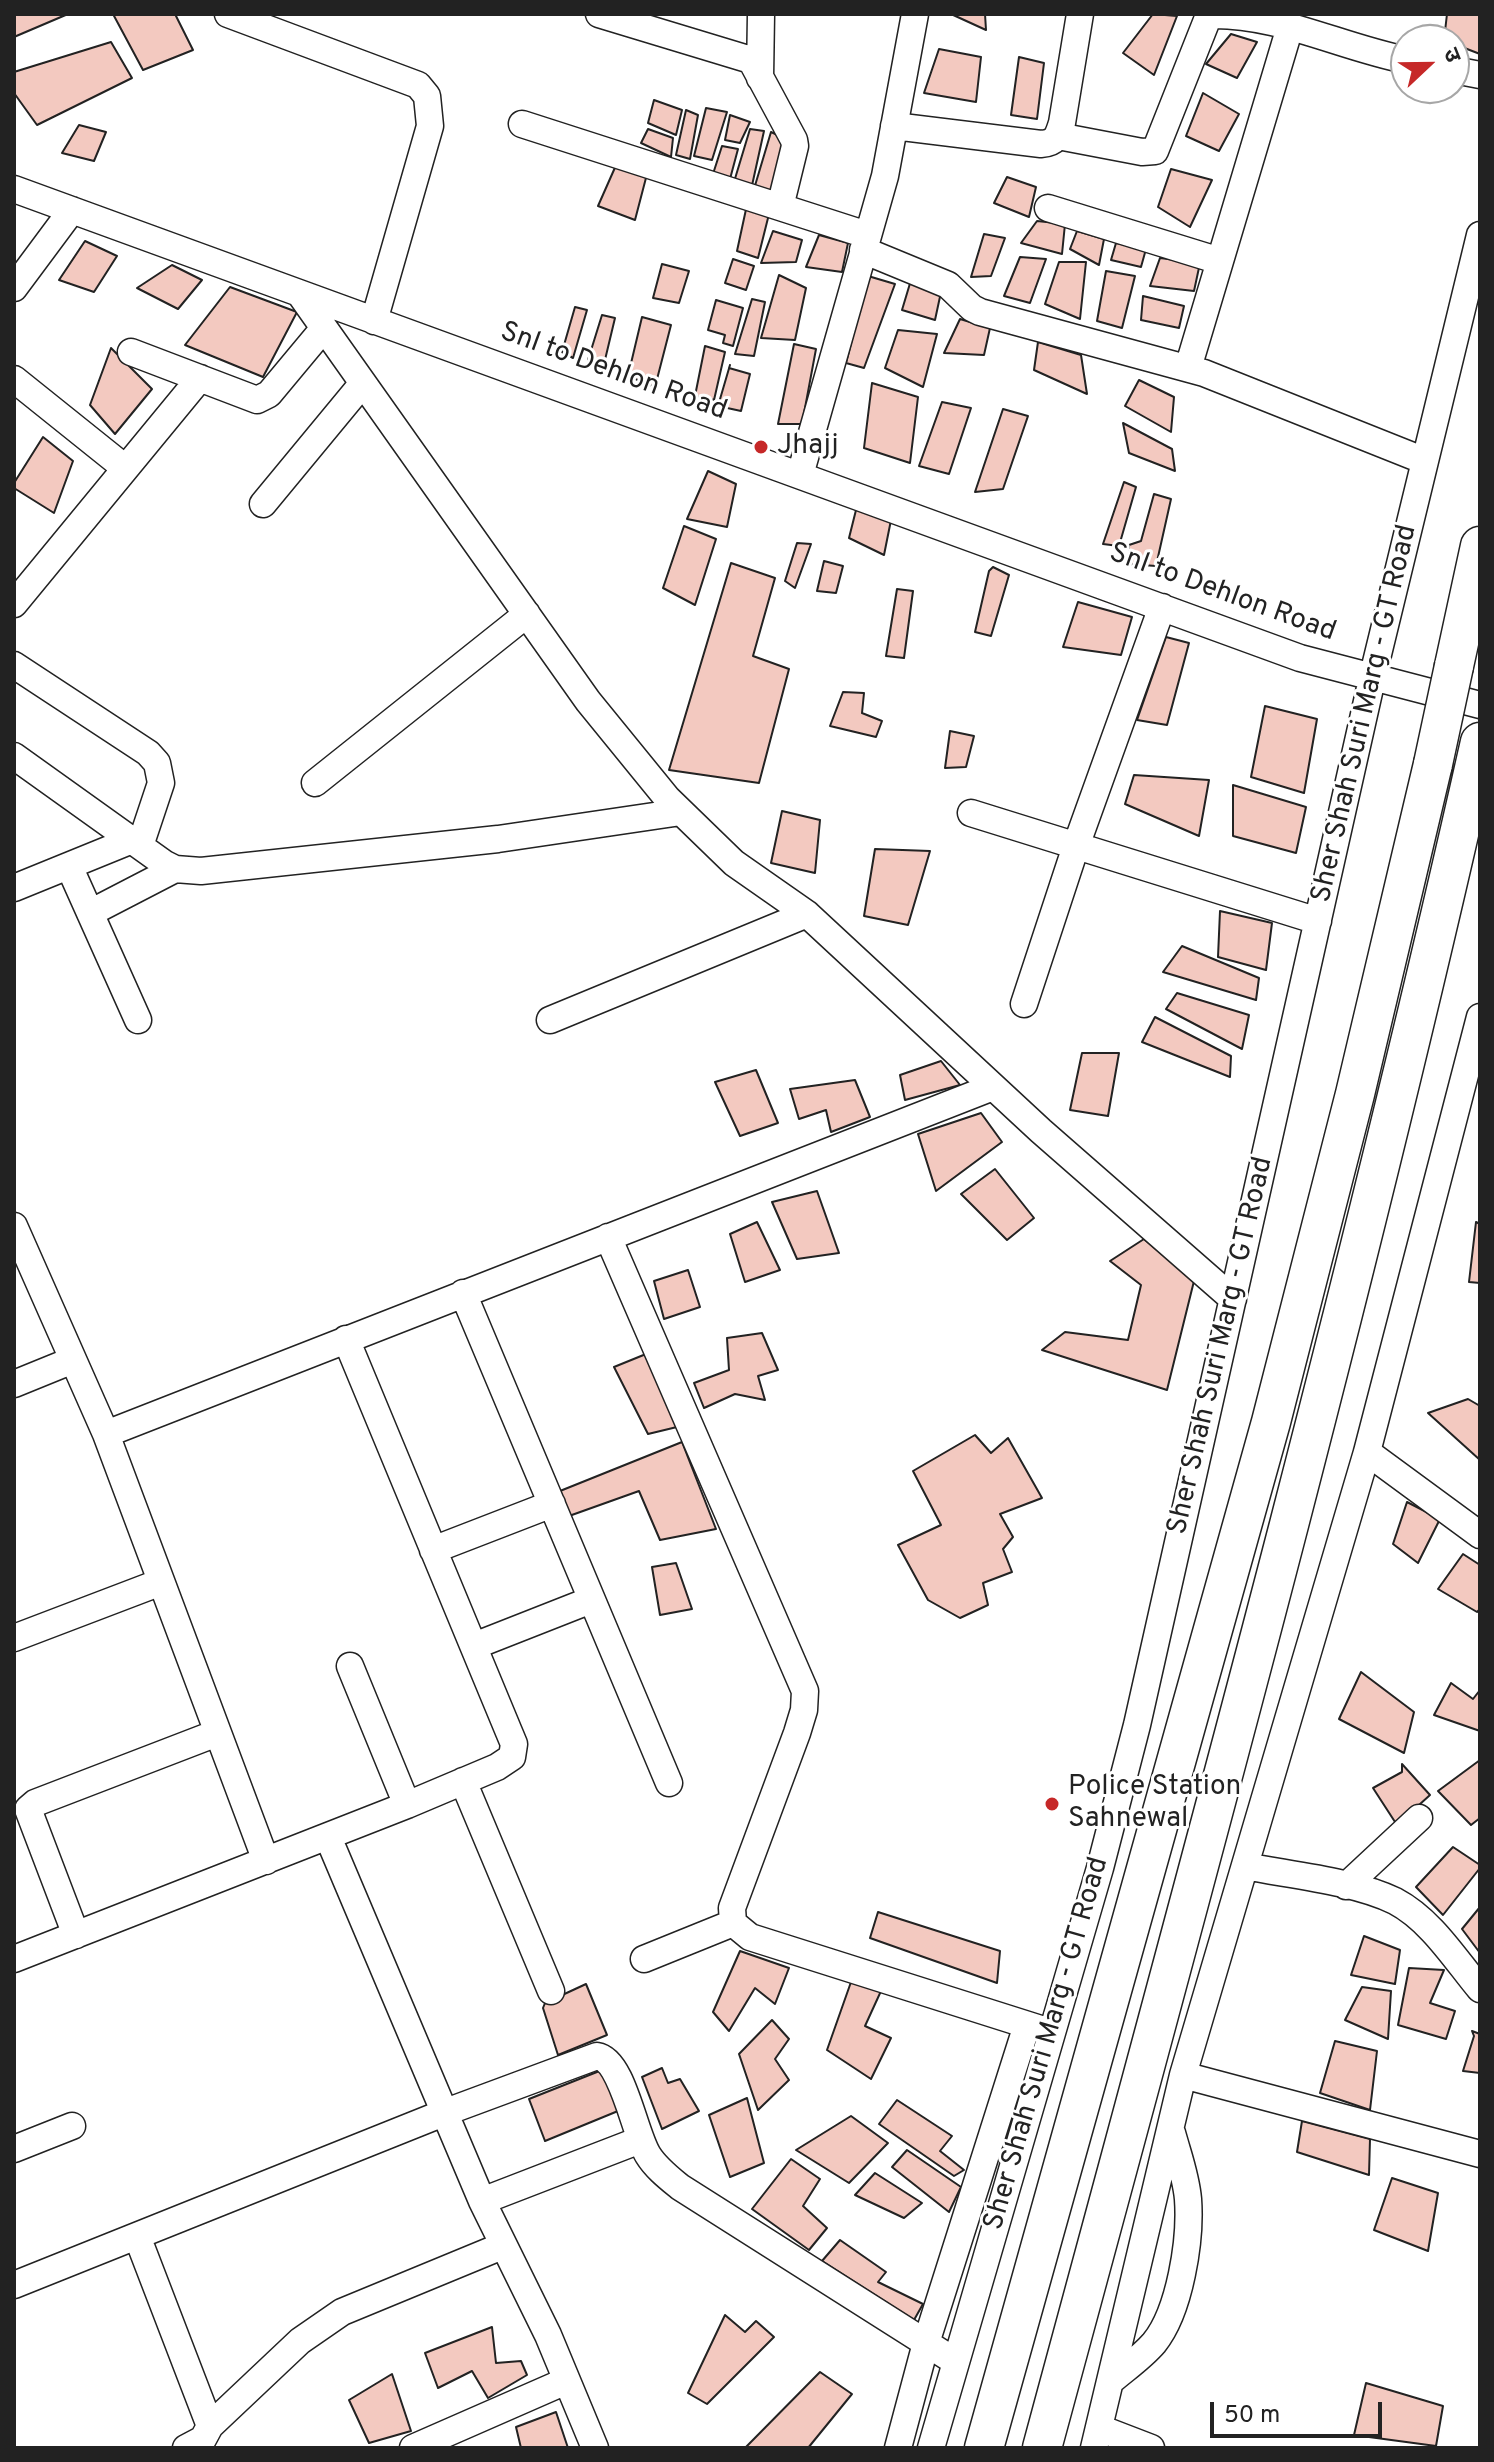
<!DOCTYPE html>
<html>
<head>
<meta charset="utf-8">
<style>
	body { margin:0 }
	#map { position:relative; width:1494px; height:2462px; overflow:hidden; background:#fff; font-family:Overpass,"Noto Sans Devanagari",sans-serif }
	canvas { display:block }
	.frame { position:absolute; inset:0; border:16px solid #222; pointer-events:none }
	.north { position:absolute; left:1390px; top:24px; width:80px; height:80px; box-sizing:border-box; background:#fff; border:2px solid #a7a7a7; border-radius:50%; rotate:68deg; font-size:22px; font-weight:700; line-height:32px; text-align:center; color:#222 }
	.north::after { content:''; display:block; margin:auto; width:28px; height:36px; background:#c62828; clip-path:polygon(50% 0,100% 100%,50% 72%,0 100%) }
	.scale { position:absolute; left:1210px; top:2402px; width:172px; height:36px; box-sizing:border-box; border:4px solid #222; border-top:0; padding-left:10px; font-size:24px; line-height:28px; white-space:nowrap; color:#222; -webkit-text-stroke:6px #fff; paint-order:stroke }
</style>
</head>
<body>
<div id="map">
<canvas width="1494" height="2462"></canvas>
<div class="frame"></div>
<div class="north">उ</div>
<div class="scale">50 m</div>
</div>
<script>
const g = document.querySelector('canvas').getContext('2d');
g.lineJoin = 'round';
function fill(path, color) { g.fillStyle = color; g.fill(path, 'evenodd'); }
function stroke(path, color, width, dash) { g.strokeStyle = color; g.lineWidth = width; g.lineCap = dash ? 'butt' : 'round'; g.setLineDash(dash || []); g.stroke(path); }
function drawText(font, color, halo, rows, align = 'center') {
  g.font = font + ' Overpass,sans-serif'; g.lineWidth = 6; g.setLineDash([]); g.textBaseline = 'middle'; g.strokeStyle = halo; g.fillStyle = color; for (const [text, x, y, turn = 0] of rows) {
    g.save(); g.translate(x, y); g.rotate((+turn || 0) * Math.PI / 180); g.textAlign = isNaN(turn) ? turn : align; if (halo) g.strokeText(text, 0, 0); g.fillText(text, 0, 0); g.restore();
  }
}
const building = new Path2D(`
	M14 14H68L14 37Z
	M113 14H175L193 50 143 70Z
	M951 14H985L986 30Z
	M1153 14 1177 16 1154 75 1123 53Z
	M1447 14H1480V54L1454 44V40H1444Z
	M1231 34 1257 42 1237 78 1206 64Z
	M111 42 132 78 37 125 14 93V72Z
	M939 49 981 57 976 102 924 93Z
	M1019 57 1044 63 1037 119 1011 115Z
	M1203 93 1239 114 1219 151 1186 136Z
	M654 100 682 110 676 135 648 123Z
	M706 108 727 112 712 160 694 156Z
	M686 110 698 115 690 159 676 155Z
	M730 115 750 122 740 143 725 140Z
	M79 125 106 132 94 161 62 153Z
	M648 129 673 138 671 157 641 143Z
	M750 129 764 131 751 190 734 182Z
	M771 132 786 139 774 193 754 189Z
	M722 146 738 149 730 179 713 174Z
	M617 163 647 174 635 220 598 206Z
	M1171 169 1212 180 1190 227 1158 207Z
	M1007 177 1036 187 1029 217 994 203Z
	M748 200 770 210 758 258 737 251Z
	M1037 221 1065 224 1062 254 1021 243Z
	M773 231 802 240 796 262 761 263Z
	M1077 231 1104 239 1099 265 1070 249Z
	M984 234 1005 238 991 276 971 277Z
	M819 235 848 243 842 272 806 267Z
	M85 241 117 256 94 292 59 280Z
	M1116 243 1146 249 1141 267 1111 260Z
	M1020 257 1046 259 1030 303 1004 296Z
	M1160 258 1200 263 1194 291 1150 286Z
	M733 259 754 266 746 290 725 283Z
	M1059 262H1086L1080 319 1045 304Z
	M662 264 689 271 679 303 653 298Z
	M172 265 202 280 178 309 137 288Z
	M1106 271 1135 276 1122 328 1097 321Z
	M779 275 806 288 795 340 761 338Z
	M868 276 895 284 864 368 846 363Z
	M911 280 941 292 935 320 902 310Z
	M230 287 297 312 263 377 185 345Z
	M1143 296 1184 306 1179 328 1141 320Z
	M752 299 765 302 754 356 735 354Z
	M716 300 743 308 733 346 723 343 725 335 708 330Z
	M575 307 587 310 573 358 562 352Z
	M602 315 615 318 604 364 588 360Z
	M642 317 671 325 655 387 628 376Z
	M960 319 990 328 984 355 944 353Z
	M898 330 937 334 923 387 885 368Z
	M1038 342 1081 355 1087 394 1034 370Z
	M794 344 816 349 802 424H778Z
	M705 346 725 352 714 400 695 396Z
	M111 348 152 389 115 434 90 405Z
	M730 365 729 368 750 374 741 411 718 406Z
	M1139 380 1174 397 1171 432 1125 406Z
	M872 383 918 397 910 463 864 448Z
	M942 402 971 408 949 474 919 466Z
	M1003 409 1028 416 1003 489 975 492Z
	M1123 423 1172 449 1175 471 1129 453Z
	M43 437 73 461 54 513 14 488V483Z
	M708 471 736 484 727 527 687 519Z
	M1124 482 1136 487 1119 546 1103 544Z
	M1154 494 1171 499 1156 566 1129 564V545L1141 541Z
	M857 506 891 520 884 555 849 538Z
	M684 526 716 539 695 605 663 588Z
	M797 543 811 544 795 588 785 581Z
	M824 561 843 566 836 593 817 591Z
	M731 563 775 578 753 656 789 669 759 783 669 770Z
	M993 567 1009 575 991 636 975 632 989 571Z
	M897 589 913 591 904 658 886 656Z
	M1078 602 1132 617 1121 655 1063 647Z
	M1166 637 1189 643 1167 725 1137 720Z
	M843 692 864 693 862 713 882 721 876 737 830 726Z
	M1265 706 1317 719 1304 793 1251 777Z
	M950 731 974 736 966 767 945 768Z
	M1134 775 1209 780 1199 836 1125 804Z
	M1233 785 1306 807 1296 853 1233 836Z
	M782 811 820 820 815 873 771 863Z
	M875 849 930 851 908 925 864 916Z
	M1220 911 1272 923 1266 970 1218 957Z
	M1182 946 1259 978 1256 1000 1163 972Z
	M1177 993 1249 1015 1242 1049 1166 1009Z
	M1155 1017 1231 1056 1230 1077 1142 1042Z
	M1082 1053H1119L1108 1116 1070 1110Z
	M941 1061 960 1085 905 1100 900 1075Z
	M756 1070 778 1123 740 1136 715 1082Z
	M855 1080 870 1117 831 1132 826 1110 799 1119 790 1089Z
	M981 1113 1002 1142 936 1191 918 1134Z
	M995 1169 1034 1218 1007 1240 961 1194Z
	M817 1191 839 1253 797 1259 772 1202Z
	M757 1222 780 1270 745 1282 730 1234Z
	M1476 1222 1480 1224V1283L1469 1282Z
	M1144 1239 1194 1281 1167 1390 1042 1350 1065 1332 1128 1340 1141 1285 1110 1261Z
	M688 1270 700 1307 664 1319 654 1281Z
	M762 1333 778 1370 758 1376 765 1400 735 1394 704 1408 694 1383 729 1370 727 1338Z
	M646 1354 677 1427 648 1434 614 1367Z
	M1468 1399 1480 1406V1460L1428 1413Z
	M975 1435 991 1453 1008 1438 1042 1498 1000 1514 1013 1537 1003 1549 1012 1572 983 1583 988 1605 960 1618 928 1600 898 1545 941 1525 913 1471Z
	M682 1442 716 1529 660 1540 639 1491 569 1516 560 1491Z
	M1407 1502 1440 1519 1418 1563 1393 1544Z
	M1463 1554 1480 1565V1609L1477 1612 1438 1589Z
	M676 1563 692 1609 660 1615 652 1567Z
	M1361 1672 1414 1712 1404 1753 1339 1719Z
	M1451 1683 1473 1699 1480 1690V1731L1434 1715Z
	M1480 1760V1818L1471 1825 1438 1791Z
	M1402 1764 1430 1795 1397 1825 1373 1788 1402 1772Z
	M1453 1847 1480 1865V1868L1443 1915 1416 1887Z
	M1480 1907V1953L1462 1929Z
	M878 1912 1000 1951 997 1983 870 1938Z
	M1364 1936 1400 1950 1395 1984 1351 1975Z
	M740 1951 789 1968 775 2004 755 1988 729 2031 713 2012Z
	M1409 1968 1444 1970 1430 2003 1455 2011 1446 2039 1398 2025Z
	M851 1982 881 1991 865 2026 891 2038 871 2079 827 2050Z
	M586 1984 607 2035 558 2055 543 2008 545 2003Z
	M1362 1987 1391 1991 1388 2039 1345 2020Z
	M772 2020 789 2039 775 2059 789 2080 758 2110 739 2054Z
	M1472 2031 1480 2034V2073L1463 2071 1474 2036Z
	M1335 2041 1377 2051 1370 2110 1320 2093Z
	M662 2068 668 2083 680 2079 699 2111 662 2129 642 2077Z
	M602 2070 618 2111 545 2141 529 2099Z
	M747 2098 764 2163 730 2177 709 2115Z
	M897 2100 952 2136 940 2151 964 2170 954 2176 879 2124Z
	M851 2116 888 2143 849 2183 796 2150Z
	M1302 2121 1370 2139 1369 2175 1297 2152Z
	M907 2150 961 2187 949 2212 892 2167Z
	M791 2159 820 2179 803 2206 827 2228 809 2250 752 2209Z
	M875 2173 922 2203 904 2218 855 2195Z
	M1392 2178 1438 2193 1428 2251 1374 2230Z
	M840 2240 886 2272 878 2282 923 2304 914 2320 822 2261Z
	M725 2315 745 2332 756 2321 774 2337 707 2404 688 2393Z
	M492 2327 496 2363 521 2361 527 2375 488 2398 472 2371 438 2388 425 2353Z
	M820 2372 852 2394 808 2448H745Z
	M392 2374 411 2431 369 2443 349 2400Z
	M1366 2383 1443 2406 1436 2446 1354 2435Z
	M556 2412 568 2448H521L516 2427Z`);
fill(building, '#f3c9c0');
stroke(building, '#222', 2);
const minor = new Path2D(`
	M228 14 418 85 427 96 430 126 374 321
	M599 14 751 60 794 140 795 146 780 207
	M1454 70 1480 75
	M760 78 761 14
	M522 124 867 235
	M894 126 1041 144C1056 143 1058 136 1062 123L1080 14
	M1058 136 1142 152 1155 151 1209 15C1277 13 1340 47 1406 60
	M14 189 1300 658 1480 705
	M1048 208 1220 261
	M863 250 948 285 972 308 980 312 1204 373 1425 461
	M14 288 72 210
	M300 294 588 701 667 798 734 863 807 914 1041 1131 1233 1299
	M131 352 257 400 269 394 324 328
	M1188 368 1290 27
	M14 379 125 468
	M800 475 885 176 915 14
	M263 504 363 383
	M14 604 200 378
	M14 665 148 753 157 763 161 783 140 846
	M14 756 165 864 175 869 201 871 498 839 681 812
	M315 783 527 614
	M971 813 1318 921
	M69 866 138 1020
	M14 888 132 840
	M90 913 175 869
	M1024 1004 1076 846 1162 607
	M550 1020 807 914
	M14 1226 106 1434 266 1861
	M608 1237 805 1691 804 1710 797 1733 732 1908 733 1923 750 1937 1050 2032
	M463 1293 669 1783
	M14 1384 73 1360
	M106 1434 993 1087
	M1367 1452 1480 1535
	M433 1550 552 1504
	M14 1638 161 1582
	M474 1646 591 1600
	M350 1666 407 1805
	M463 1781 551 1991
	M328 1837 482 2201 548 2335 595 2448
	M1245 1866C1290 1875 1354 1881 1395 1901 1431 1920 1455 1959 1480 1989
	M1346 1886 1419 1818
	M76 1935 28 1809 35 1803 217 1733
	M14 1959 407 1805 497 1767 512 1757 514 1744 509 1732 346 1339
	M644 1959 733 1923
	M1183 2075 1480 2154
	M14 2149 72 2126
	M482 2201 640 2140
	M137 2236 210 2426 203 2439 186 2448
	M14 2285 446 2112 597 2056C623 2060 634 2133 648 2155 656 2168 669 2178 680 2187L956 2362
	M1112 2380C1126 2368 1142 2357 1154 2343 1180 2311 1191 2240 1188 2199 1186 2176 1178 2155 1172 2133
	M210 2426 300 2341 342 2312 502 2246
	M1099 2428 1151 2448
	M413 2448 566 2381
	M898 2448 926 2343 1027 2025
	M931 2448 1100 1868 1137 1725 1372 679 1480 235
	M1094 2448 1183 2075 1367 1452 1480 1017`);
const highway = new Path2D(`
	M1454 666 1480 546
	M984 2448 1271 1422 1355 1094 1433 764
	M1042 2448C1195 1882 1351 1315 1480 742`);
stroke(minor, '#222', 29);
stroke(highway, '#222', 41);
stroke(minor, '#fff', 26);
stroke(highway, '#fff', 38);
const highwayBridge = new Path2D(`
	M1433 764 1454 666`);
stroke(highwayBridge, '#222', 41, []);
stroke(highwayBridge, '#fff', 38);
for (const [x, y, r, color] of [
	[761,447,8,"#c62828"],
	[1052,1804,8,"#c62828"]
]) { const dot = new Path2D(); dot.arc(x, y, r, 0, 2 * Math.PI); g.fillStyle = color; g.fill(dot); stroke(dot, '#fff', 3); }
drawText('28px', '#222', '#fff', [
	["Snl to Dehlon Road",613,373,20],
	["Snl to Dehlon Road",1222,594,20],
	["Sher Shah Suri Marg - GT Road",1366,714,-77],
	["Sher Shah Suri Marg - GT Road",1222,1346,-77],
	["Sher Shah Suri Marg - GT Road",1048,2044,-74]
]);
drawText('28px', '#222', '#fff', [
	["Jhajj",777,447],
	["Police Station",1068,1788],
	["Sahnewal",1068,1820]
], 'left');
</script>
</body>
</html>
